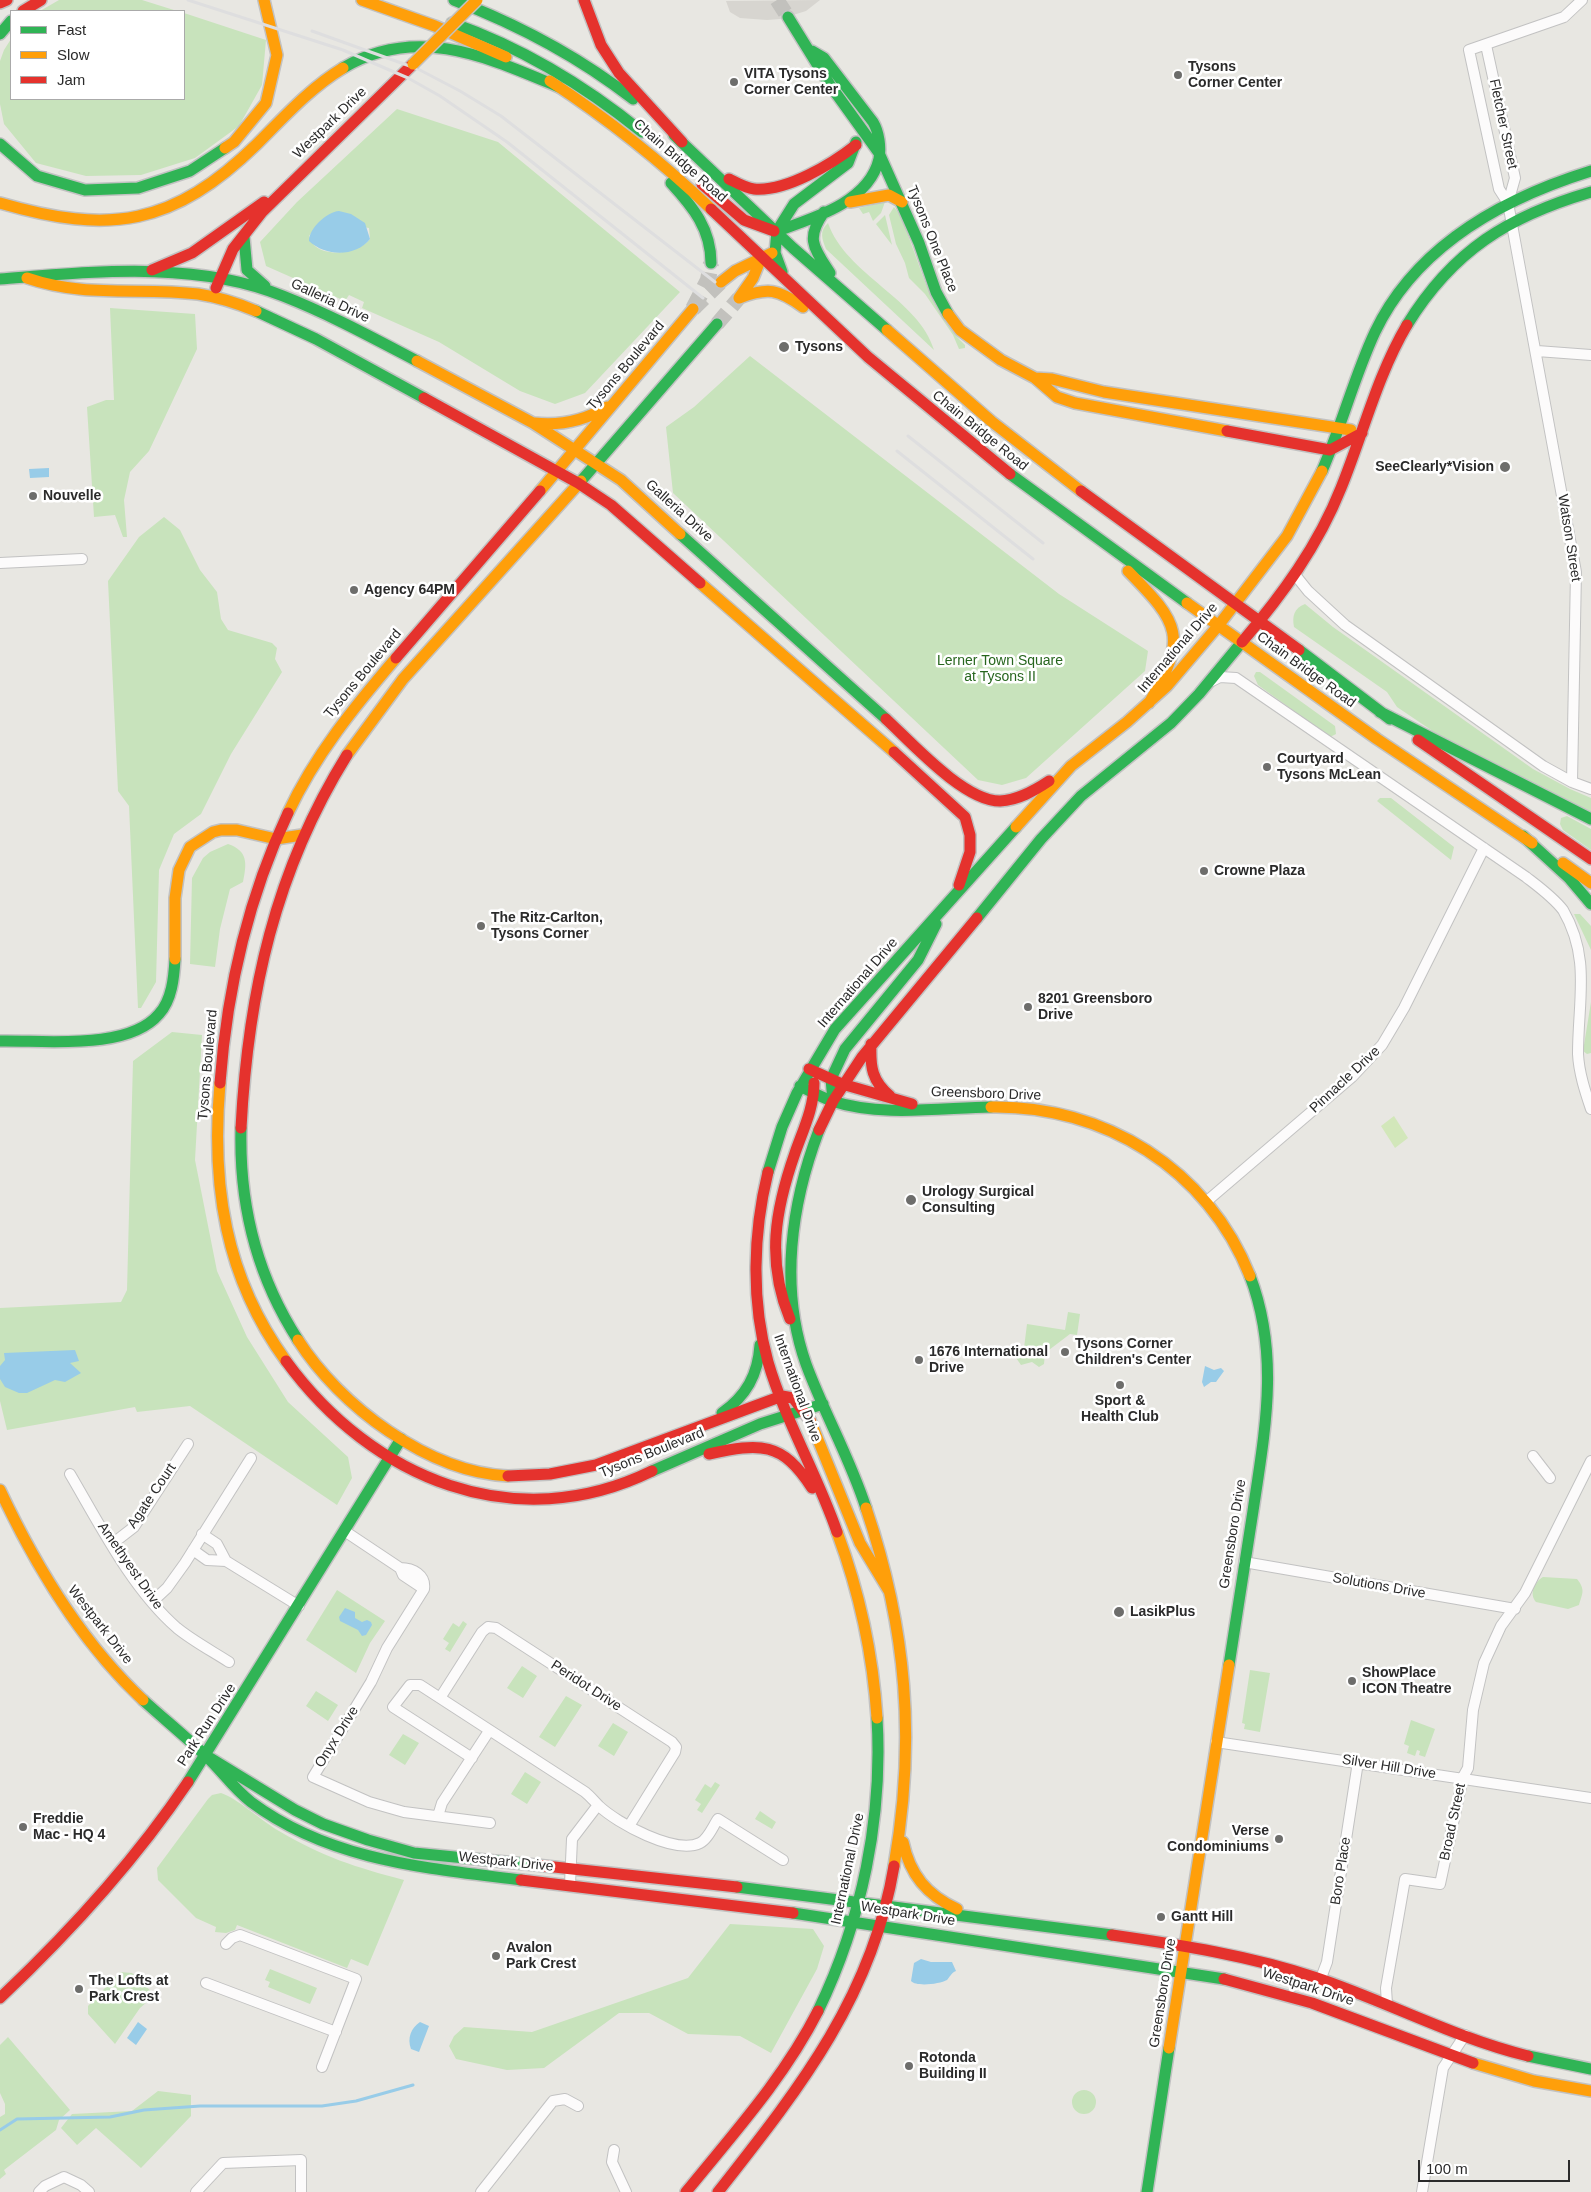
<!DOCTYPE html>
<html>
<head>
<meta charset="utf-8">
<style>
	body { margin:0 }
	#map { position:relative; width:1591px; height:2192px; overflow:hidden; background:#e8e7e2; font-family:Helvetica,sans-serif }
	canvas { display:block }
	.legend { position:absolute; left:10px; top:10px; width:175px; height:90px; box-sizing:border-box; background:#fff; border:1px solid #aaa; margin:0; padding:6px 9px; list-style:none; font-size:15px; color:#2b2b2b }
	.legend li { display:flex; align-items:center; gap:10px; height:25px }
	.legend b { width:25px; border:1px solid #aaa }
	.scale { position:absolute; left:1418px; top:2160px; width:152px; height:22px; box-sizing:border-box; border:2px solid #2b2b2b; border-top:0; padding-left:6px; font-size:15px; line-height:18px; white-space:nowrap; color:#2b2b2b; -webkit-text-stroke:4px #fff; paint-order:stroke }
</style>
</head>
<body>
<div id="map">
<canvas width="1591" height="2192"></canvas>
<ul class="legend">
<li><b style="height:6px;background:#30b455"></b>Fast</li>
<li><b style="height:6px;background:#ff9f0a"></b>Slow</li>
<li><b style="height:6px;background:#e5322d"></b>Jam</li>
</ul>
<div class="scale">100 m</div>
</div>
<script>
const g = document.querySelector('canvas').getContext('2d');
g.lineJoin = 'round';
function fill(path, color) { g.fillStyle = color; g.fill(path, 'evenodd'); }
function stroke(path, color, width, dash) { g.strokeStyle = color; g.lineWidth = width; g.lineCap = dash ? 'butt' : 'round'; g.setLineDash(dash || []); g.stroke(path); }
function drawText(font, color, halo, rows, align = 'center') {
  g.font = font + ' Helvetica,sans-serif'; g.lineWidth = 5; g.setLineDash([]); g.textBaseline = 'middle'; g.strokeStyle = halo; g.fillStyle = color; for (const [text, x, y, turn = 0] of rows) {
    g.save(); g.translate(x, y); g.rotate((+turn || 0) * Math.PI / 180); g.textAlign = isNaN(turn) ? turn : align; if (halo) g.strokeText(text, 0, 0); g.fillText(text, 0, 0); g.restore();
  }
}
fill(new Path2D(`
	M59 0H142L177 11H40Z
	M184 13 266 40 262 85 239 126 195 158 141 175 86 176 36 163 4 124 0 104V61L4 50 11 39V99H184Z
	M397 109 498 142 680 292 585 393 555 404 520 391 439 342 362 308 364 302 349 295 345 301 266 266 260 242 297 202ZM321 221 369 228 370 239C360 252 329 258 315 246 313 244 311 239 309 236Z
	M885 202 881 213 873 221 869 212 863 214 859 208Z
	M894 207C903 217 907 233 912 246 926 284 935 316 965 345V348L959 349 953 335 925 294 909 278 905 263 896 244 889 215Z
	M885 215 892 245 876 224Z
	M828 223C846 275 919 299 934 350L826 249C822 239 819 231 828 223Z
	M110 308 195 314 197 349 149 451 130 472 124 500 127 537H123L115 515 94 517 87 407 106 400H114Z
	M750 356 1059 594 1148 651 1145 671 1026 778 1002 785 978 780 673 493 666 427 694 407Z
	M164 517 180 530 200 570 217 592 221 619 228 630 272 643 277 648 275 659 282 672 231 754 201 814 174 834 159 870 156 982 141 1008H138L129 806 118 791 108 581 139 537Z
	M1305 604 1333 627 1533 769 1570 789 1591 798V814L1440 736 1397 707 1387 692 1294 627C1292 616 1294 608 1305 604Z
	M1256 672H1260L1335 726 1336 734 1330 737 1258 685 1254 676Z
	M1380 798H1391L1454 847 1451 860 1377 801Z
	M1567 816 1591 829V850L1563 830 1560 824 1561 818Z
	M228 844C248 851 247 863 243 882L230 889 220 929 215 967 190 964 192 878 203 858 210 852Z
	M1574 914H1580L1591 926V950Z
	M1591 1002V1053L1587 1054 1583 1051Z
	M172 1032 202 1035 195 1160 217 1271 247 1337 288 1402 348 1457 352 1478 337 1505 190 1406 137 1412 135 1407 7 1430 0 1401V1308L121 1302 127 1290 133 1061Z
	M1068 1312 1080 1314 1077 1335 1070 1334 1045 1353 1044 1364 1039 1367 1032 1362 1021 1365 1014 1355 1024 1348 1027 1324 1065 1330Z
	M1543 1577 1577 1579C1586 1590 1582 1594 1579 1605L1568 1609 1536 1602C1529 1594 1534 1582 1543 1577Z
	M337 1590 385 1621 370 1643 356 1673 306 1640Z
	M463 1621 467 1624 450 1652 445 1649 449 1643 443 1639 453 1623 459 1627Z
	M522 1666 537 1676 523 1698 507 1688Z
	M1250 1670 1270 1673 1260 1732 1244 1729 1245 1724 1242 1723Z
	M316 1691 338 1705 328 1721 306 1706Z
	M566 1696 582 1705 555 1747 539 1737Z
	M1411 1720 1435 1729 1425 1757 1419 1755 1420 1751 1417 1750 1415 1756 1407 1753 1409 1746 1404 1744Z
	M613 1723 628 1732 614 1756 598 1746Z
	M403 1734 419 1743 405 1765 389 1755Z
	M525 1772 541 1782 527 1804 511 1794Z
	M715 1782 720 1785 702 1813 697 1810 701 1804 695 1800 705 1784 711 1788Z
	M221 1793C237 1798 263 1822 279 1831 323 1857 355 1867 404 1880L368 1966 351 1959 347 1968 237 1925 235 1930 226 1933 215 1932 216 1927 196 1918 158 1880 157 1868 208 1799 212 1795Z
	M760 1811 776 1822 772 1829 755 1819Z
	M730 1924 813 1929 824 1946 817 1969 771 2053 740 2036 688 2034 649 2013H619L544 2068 507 2070 456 2059 449 2046 454 2036 464 2027 532 2032 688 1978Z
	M270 1969 317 1988 310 2004 268 1987 270 1982 265 1980Z
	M120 1972 132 1973 155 1995 140 2008 115 2044 88 2014V2006Z
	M8 2037 70 2110 59 2120 56 2130 4 2170 6 2174 0 2179V2117L5 2114V2104L0 2093V2045Z
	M1072 2102a12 12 0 1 1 24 0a12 12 0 1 1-24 0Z
	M158 2091 191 2095V2116L141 2168 96 2128 77 2145 61 2128 72 2114 132 2111Z`), '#c8e3bc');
fill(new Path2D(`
	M1394 1116 1408 1138 1395 1148 1381 1126Z`), '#d2e7ba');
fill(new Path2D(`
	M820 0 806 11 780 19 767 20 740 18 730 12 726 1Z`), '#d7d5d0');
fill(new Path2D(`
	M339 211 351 214 365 223 370 239C356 257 326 257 309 241 309 228 327 212 339 211Z
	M49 468V477L30 478 29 469Z
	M75 1350 79 1361 70 1363 81 1373 65 1382 55 1380 27 1393H19L5 1387 0 1379V1366L5 1360 4 1353Z
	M1205 1366 1214 1370 1221 1368 1224 1371 1216 1382H1211L1204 1387 1202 1382Z
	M345 1608 355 1612V1618L362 1622 367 1620 371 1622 372 1625 366 1635 362 1636 358 1630 340 1621 339 1617Z
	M921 1959 931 1962H952L956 1971C951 1973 950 1977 947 1980 940 1984 916 1987 911 1981L914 1963Z
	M138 2022 147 2029 136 2045 127 2038Z
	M420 2022 429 2026 419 2052 411 2049C407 2038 411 2028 420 2022Z`), '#98cce8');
stroke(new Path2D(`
	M0 2130 17 2119 110 2117 144 2110 200 2106H322L356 2101 413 2085`), '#98cce8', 3);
stroke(new Path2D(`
	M777 0 788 17
	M693 309 721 282
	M717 324 739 298`), '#c2c1bd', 15, [15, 8]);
stroke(new Path2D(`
	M693 309 708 280 711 263`), '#c2c1bd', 16, [16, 8]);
const street = new Path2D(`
	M1486 45 1515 178 1508 203
	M1537 351 1591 355
	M0 563 82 559
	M1296 576 1308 591 1345 625 1543 766 1572 782 1591 789
	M1212 681 1220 677 1236 678 1526 877C1539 887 1553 897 1563 910 1591 958 1578 1000 1578 1054 1579 1073 1585 1091 1591 1109
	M1572 782 1576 572 1508 203 1499 189 1469 50 1564 17 1582 0
	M1207 1201 1352 1077 1382 1045 1404 1008 1484 848
	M1533 1456 1550 1478
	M70 1474C100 1525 132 1589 177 1628 193 1641 212 1651 229 1662
	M346 1532 400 1568C413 1568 426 1575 424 1589L387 1648 371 1682 313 1777 369 1802 404 1812 490 1823
	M202 1534 217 1544 226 1561 299 1606
	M112 1544 134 1527 188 1444
	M193 1550 207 1560 226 1561
	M1244 1562 1515 1609
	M400 1568 403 1575 424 1589
	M153 1601 167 1588 185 1563 251 1458
	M440 1698 482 1632 488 1627 496 1628 672 1742 676 1747 675 1752 629 1826
	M1216 1742 1591 1798
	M472 1758 393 1707 410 1685H420L585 1792C590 1796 594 1801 599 1806 617 1823 675 1855 700 1843 708 1839 713 1826 718 1819L783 1860
	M438 1816 442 1803 489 1731
	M570 1884 572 1839 598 1805
	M226 1944 232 1938 240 1935 356 1979 322 2067
	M1321 1978 1327 1962 1358 1762
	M206 1983 336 2032
	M1387 2004 1386 1988 1405 1879 1440 1884 1463 1777 1468 1768 1473 1710 1484 1663 1501 1626 1525 1593 1591 1461
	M614 2150 612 2162 626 2192
	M39 2192 45 2186 64 2177 81 2185 89 2192
	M196 2192 223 2163 301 2160V2192
	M481 2192 553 2101 565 2099 578 2106
	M1422 2192 1443 2068 1465 2035`);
const fast = new Path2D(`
	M454 0C519 25 578 56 633 99
	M788 17 830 85 879 153 919 243 936 292 948 314
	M452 23C523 48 584 85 642 132
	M0 34 11 21
	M343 68C417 24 487 57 559 87
	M674 135 793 248 887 330
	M0 144 37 176 85 190 138 188 190 171 225 148
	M671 183C693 207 711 229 711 263
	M824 212C805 239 814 248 830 273
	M777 231C814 218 869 202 879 159 881 147 879 132 873 122L824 58 812 51
	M777 231 794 204 848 163 856 142
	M777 231 775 253 782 272
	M244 237 247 270 265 286
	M0 279C92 272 195 260 283 296 329 314 373 338 417 361
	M256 311 316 339 424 398
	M1407 325C1453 250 1509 216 1591 192
	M1322 471C1342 425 1354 377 1375 332 1416 246 1504 198 1591 171
	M1010 474 1187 603
	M581 481 717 324
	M680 534 886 719
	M1299 650 1390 719
	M1380 712 1591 819
	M1523 836 1569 878 1591 904
	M977 918 1041 839 1081 796 1171 723 1199 694 1242 642
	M0 1041C44 1040 128 1051 159 1014 172 1000 174 977 175 959
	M800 1086C810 1091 821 1097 832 1101 881 1117 940 1108 991 1107
	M833 1101 831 1079 845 1049 918 960 936 924
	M241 1128C239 1205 256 1275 298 1340
	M819 1130C791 1204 779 1288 806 1364 824 1413 850 1458 866 1508
	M768 1172 782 1127 797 1093 835 1029 1016 827
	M722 1413C746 1396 758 1375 760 1345
	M652 1471 760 1424 823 1404
	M1229 1665C1237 1613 1245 1562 1253 1511 1265 1430 1280 1355 1250 1276
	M143 1700C164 1719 186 1737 206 1756 222 1771 233 1788 251 1802 330 1861 427 1868 521 1880
	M210 1758 295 1810 323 1824 368 1840 414 1853 536 1865
	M188 1782 401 1439
	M737 1887 1112 1935
	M793 1913 1224 1979
	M818 2011C862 1920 883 1818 877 1718
	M1528 2056 1591 2069
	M1147 2192 1169 2048`);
const slow = new Path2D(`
	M362 0 435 26 506 57
	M550 81C608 119 661 161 711 209
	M225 148 234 142 266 103 277 55 264 0
	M850 202 889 195 902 202
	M0 203C110 235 173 226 257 144 284 117 310 88 343 68
	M27 278C85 298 139 287 198 294 218 297 237 303 256 311
	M721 282 735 271 772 253
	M739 298 753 278 762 256
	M739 298C768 287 778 289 803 307
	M948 314 960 330 1001 360 1035 378 1057 397 1075 403 1227 431
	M887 330 991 421 1081 491
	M417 361 533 423 621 480 680 534
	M1035 378 1052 379 1104 392 1351 430
	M534 423C561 426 584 421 607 407
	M540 491 693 309
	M1128 571C1180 624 1188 637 1149 703
	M700 583 894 752
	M1187 603 1377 739 1532 843
	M1218 626 1287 536 1322 471
	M347 755 403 679 581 481
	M288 813C315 755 355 706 396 658
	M1016 827 1071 766 1127 722 1167 686 1218 626
	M1563 863 1591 883
	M175 959V898L179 870 190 847 213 832 221 830H237L276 839 302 835
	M220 1083C211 1185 225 1277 286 1361
	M991 1107C1104 1105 1208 1169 1250 1276
	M298 1340C340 1406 428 1472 508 1476
	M810 1420 860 1543 889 1591
	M0 1490C36 1567 81 1642 143 1700
	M866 1508C907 1629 916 1741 894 1866
	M837 1532C859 1591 873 1655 877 1718
	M903 1842C910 1875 927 1895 957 1909
	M1169 2048 1229 1665
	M1473 2063 1534 2081 1591 2091`);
const jam = new Path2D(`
	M584 0 601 45 619 73 682 142
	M0 3 7 0
	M23 11 41 0
	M729 179C737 183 745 188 754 189 786 192 832 164 856 145
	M702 184 744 220 774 231
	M711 209 868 357 1010 474
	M152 270 192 253 264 202
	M216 288 233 249 262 212 413 64
	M424 398 578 483 611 505 700 583
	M1227 431 1330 450 1362 433
	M1081 491 1299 650
	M1242 642C1282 595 1318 546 1341 488 1363 434 1377 376 1407 325
	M396 658 540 491
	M886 719C912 743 964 801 1000 801 1018 800 1034 791 1049 781
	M1418 740 1591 859
	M894 752 965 817 970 835V852L959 885
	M871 1044C870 1067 872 1081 890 1096
	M809 1069 842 1084 912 1104
	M220 1083C227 989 248 898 288 813
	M241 1128C248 993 275 871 347 755
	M819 1130 833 1101 862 1057 977 918
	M768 1172C753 1233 751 1301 768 1362 785 1420 817 1474 837 1532
	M790 1319C766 1261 775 1210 795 1153 803 1130 814 1108 814 1083
	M286 1361C372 1479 515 1538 652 1471
	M709 1454C760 1443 782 1441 812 1488
	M508 1476 550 1474 596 1465 782 1396 793 1398 810 1420
	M536 1865 737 1887
	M521 1880 793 1913
	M1112 1935C1181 1945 1251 1956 1317 1978 1388 2002 1455 2038 1528 2056
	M1224 1979 1312 2003 1473 2063
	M0 1998C70 1932 134 1862 188 1782
	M686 2192C733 2134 784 2078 818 2011
	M718 2192C798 2090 872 1998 894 1866`);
stroke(street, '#c2c2c2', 12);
stroke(fast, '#c2c2c2', 14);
stroke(slow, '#c2c2c2', 14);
stroke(jam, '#c2c2c2', 14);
stroke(street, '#fcfbfb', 10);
stroke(fast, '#30b455', 11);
stroke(slow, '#ff9f0a', 11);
stroke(jam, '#e5322d', 11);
stroke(new Path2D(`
	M188 0 343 50 408 78 440 96 507 142 703 298
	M312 31 418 69 460 91 501 116 715 282
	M908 436 1043 543
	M897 451 1033 559`), '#dededf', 3);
const slowBridge = new Path2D(`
	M413 64 477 0`);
stroke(slowBridge, '#c2c2c2', 14, []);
stroke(slowBridge, '#ff9f0a', 11);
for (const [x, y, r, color] of [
	[1178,75,5,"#6d6d6b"],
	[734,82,5,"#6d6d6b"],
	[784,347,6,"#6d6d6b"],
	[1505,467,6,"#6d6d6b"],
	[33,496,5,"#6d6d6b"],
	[354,590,5,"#6d6d6b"],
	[1267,767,5,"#6d6d6b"],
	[1204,871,5,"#6d6d6b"],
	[481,926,5,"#6d6d6b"],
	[1028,1007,5,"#6d6d6b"],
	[911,1200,6,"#6d6d6b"],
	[1065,1352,5,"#6d6d6b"],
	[919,1360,5,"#6d6d6b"],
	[1120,1385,5,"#6d6d6b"],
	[1119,1612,6,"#6d6d6b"],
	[1352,1681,5,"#6d6d6b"],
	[23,1827,5,"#6d6d6b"],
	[1279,1839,5,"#6d6d6b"],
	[1161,1917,5,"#6d6d6b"],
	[496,1956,5,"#6d6d6b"],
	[79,1989,5,"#6d6d6b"],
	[909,2066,5,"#6d6d6b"]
]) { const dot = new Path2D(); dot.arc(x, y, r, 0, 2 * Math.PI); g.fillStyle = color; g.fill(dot); stroke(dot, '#fff', 2); }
drawText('bold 14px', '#2b2b2b', '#fff', [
	["Tysons",1188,67],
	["Corner Center",1188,83],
	["VITA Tysons",744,74],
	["Corner Center",744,90],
	["Tysons",795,347],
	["SeeClearly*Vision",1494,467,"right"],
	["Nouvelle",43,496],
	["Agency 64PM",364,590],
	["Courtyard",1277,759],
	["Tysons McLean",1277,775],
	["Crowne Plaza",1214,871],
	["The Ritz-Carlton,",491,918],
	["Tysons Corner",491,934],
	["8201 Greensboro",1038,999],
	["Drive",1038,1015],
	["Urology Surgical",922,1192],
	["Consulting",922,1208],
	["Tysons Corner",1075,1344],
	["Children's Center",1075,1360],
	["1676 International",929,1352],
	["Drive",929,1368],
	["Sport &",1120,1401,"center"],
	["Health Club",1120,1417,"center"],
	["LasikPlus",1130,1612],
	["ShowPlace",1362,1673],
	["ICON Theatre",1362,1689],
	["Freddie",33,1819],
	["Mac - HQ 4",33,1835],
	["Verse",1269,1831,"right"],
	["Condominiums",1269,1847,"right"],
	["Gantt Hill",1171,1917],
	["Avalon",506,1948],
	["Park Crest",506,1964],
	["The Lofts at",89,1981],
	["Park Crest",89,1997],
	["Rotonda",919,2058],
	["Building II",919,2074]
], 'left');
drawText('14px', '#2b2b2b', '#fff', [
	["Westpark Drive",330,123,-44],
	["Fletcher Street",1503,124,78],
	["Chain Bridge Road",680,161,41],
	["Tysons One Place",932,239,68],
	["Galleria Drive",330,301,25],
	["Tysons Boulevard",626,366,-50],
	["Chain Bridge Road",980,431,39],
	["Galleria Drive",679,511,42],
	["Watson Street",1569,538,81],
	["International Drive",1178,648,-49],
	["Chain Bridge Road",1306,670,36],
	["Tysons Boulevard",363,674,-50],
	["International Drive",858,983,-49],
	["Tysons Boulevard",208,1065,-85],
	["Pinnacle Drive",1345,1080,-43],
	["Greensboro Drive",986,1094,2],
	["International Drive",797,1388,70],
	["Tysons Boulevard",652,1453,-22],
	["Agate Court",152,1496,-56],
	["Greensboro Drive",1233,1534,-81],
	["Amethyest Drive",130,1566,55],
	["Solutions Drive",1379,1586,10],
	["Westpark Drive",100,1625,52],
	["Peridot Drive",586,1686,33],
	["Park Run Drive",207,1725,-57],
	["Onyx Drive",337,1737,-58],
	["Silver Hill Drive",1389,1767,9],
	["Broad Street",1453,1822,-78],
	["Westpark Drive",506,1862,6],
	["International Drive",848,1869,-78],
	["Boro Place",1341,1871,-81],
	["Westpark Drive",908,1914,9],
	["Westpark Drive",1308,1987,18],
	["Greensboro Drive",1163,1993,-81]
]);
drawText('14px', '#27661e', '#fff', [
	["Lerner Town Square",1000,661],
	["at Tysons II",1000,677]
]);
</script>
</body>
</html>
